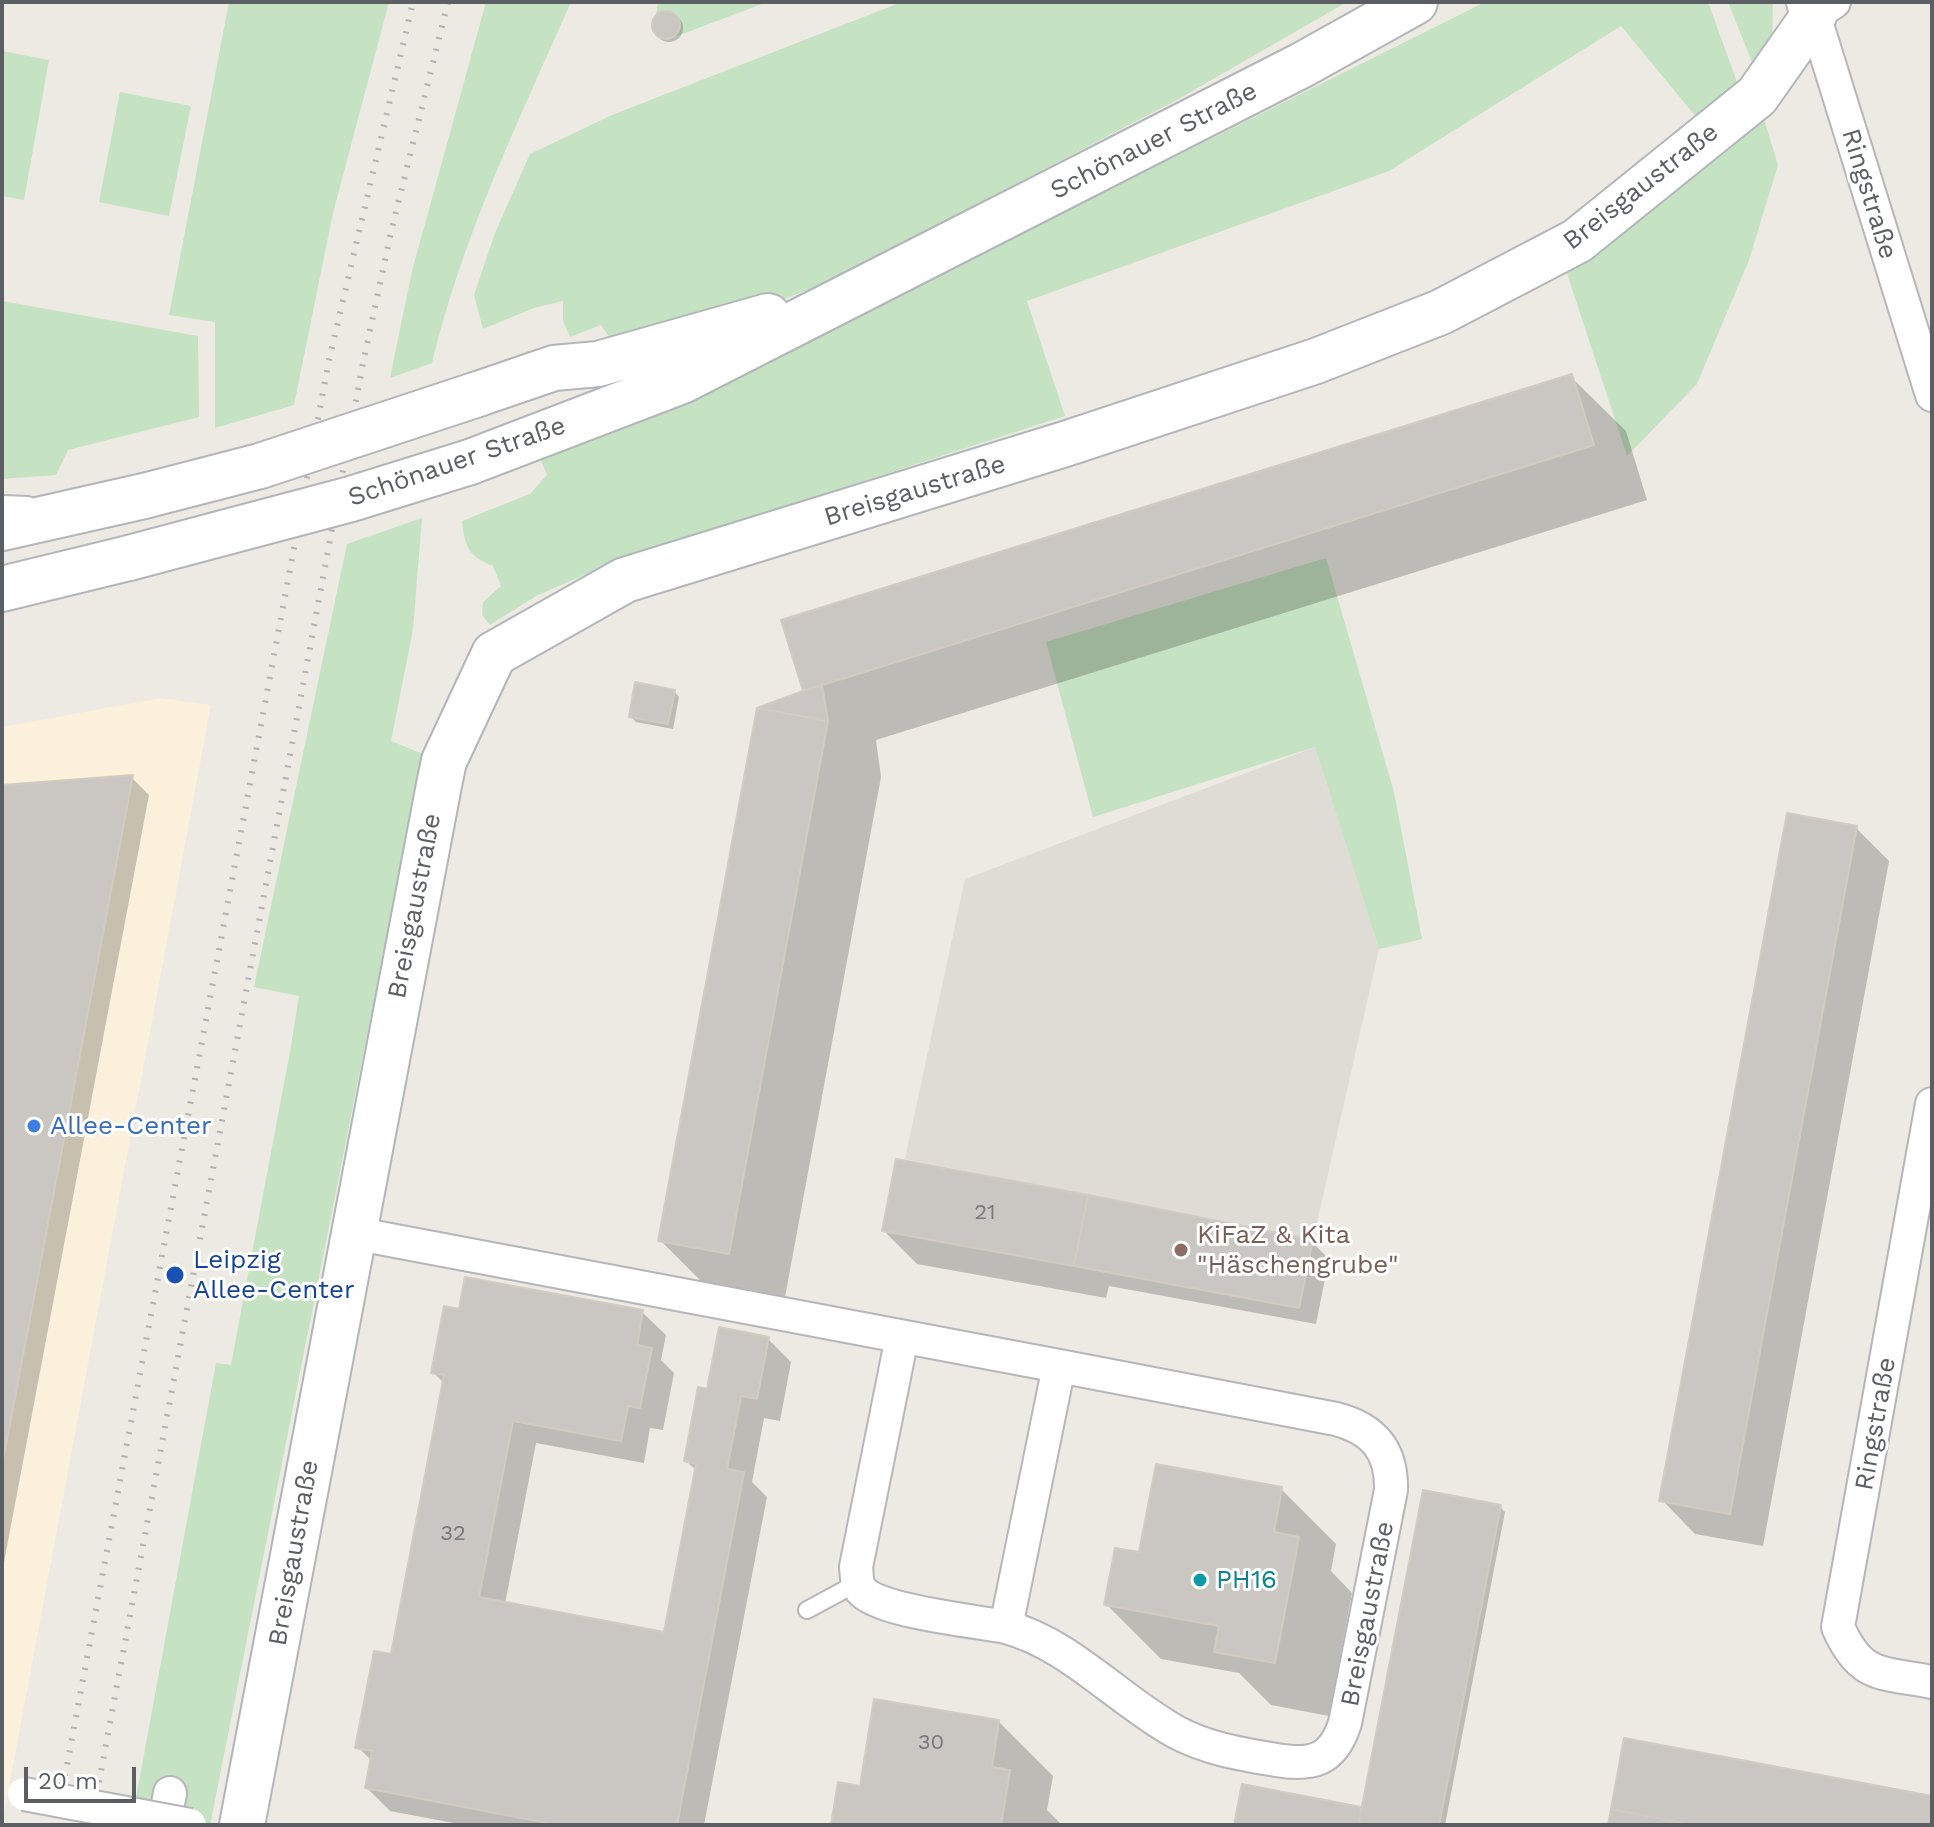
<!DOCTYPE html>
<html>
<head>
<meta charset="utf-8">
<style>
	body { margin:0 }
	#map { position:relative; width:1934px; height:1827px; overflow:hidden; background:#edeae3; font-family:"Work Sans",sans-serif }
	canvas { display:block }
	.frame { position:absolute; inset:0; border:4px solid #5b5f63; pointer-events:none }
	.scale { position:absolute; left:24px; top:1767px; width:112px; height:36px; box-sizing:border-box; border:4px solid #5b5f63; border-top:0; padding-left:10px; font-size:24px; line-height:28px; white-space:nowrap; color:#5b5f63; -webkit-text-stroke:6px #fff; paint-order:stroke }
</style>
</head>
<body>
<div id="map">
<canvas width="1934" height="1827"></canvas>
<div class="frame"></div>
<div class="scale">20 m</div>
</div>
<script>
const g = document.querySelector('canvas').getContext('2d');
g.lineJoin = 'round';
function fill(path, color) { g.fillStyle = color; g.fill(path, 'evenodd'); }
function stroke(path, color, width, dash) { g.strokeStyle = color; g.lineWidth = width; g.lineCap = dash ? 'butt' : 'round'; g.setLineDash(dash || []); g.stroke(path); }
function drawText(font, color, halo, rows, align = 'center') {
  g.font = font + ' "Work Sans",sans-serif'; g.lineWidth = 6; g.setLineDash([]); g.textBaseline = 'middle'; g.strokeStyle = halo; g.fillStyle = color; for (const [text, x, y, turn = 0] of rows) {
    g.save(); g.translate(x, y); g.rotate((+turn || 0) * Math.PI / 180); g.textAlign = isNaN(turn) ? turn : align; if (halo) g.strokeText(text, 0, 0); g.fillText(text, 0, 0); g.restore();
  }
}
fill(new Path2D(`
	M161 698 211 705 2 1825V727Z`), '#faf0db');
fill(new Path2D(`
	M1315 747 1379 949 1313 1240 905 1159 965 879Z`), '#dfdbd5');
fill(new Path2D(`
	M229 2H389L333 213 294 405 215 428V322L169 315Z
	M486 2H571C519 120 462 237 432 363L390 378 412 271Z
	M658 2H767L672 38H660L653 31Z
	M902 2H1347L1175 101 825 283 776 302 617 348 601 325 570 337 563 321V301L534 308 483 329 474 295 495 233 530 154 612 115Z
	M1485 2H1708L1737 82 1697 118 1621 26 1389 171 1027 301 1065 416 616 561 536 596 490 625 482 615 483 602 501 586 493 566C468 556 465 547 462 521L530 494 547 475 539 456 826 331Z
	M1728 2H1773L1772 43 1754 67Z
	M2 51 49 60 24 200 2 196Z
	M120 92 191 106 169 216 99 202Z
	M1757 96 1778 165 1749 260 1697 384 1627 456 1560 252Z
	M2 301 198 336 199 417 68 450 56 475 2 479Z
	M422 518 413 629 391 741 423 754 210 1825H131L216 1363 231 1365 291 1046 299 996 254 987 347 544Z
	M1326 558 1394 792 1422 939 1379 949 1315 747 1093 817 1046 642Z`), '#c5e2c2');
fill(new Path2D(`
	M655 28a14 14 0 1 1 28 0a14 14 0 1 1-28 0Z
	M1571 377 1626 431 1647 500 876 740 881 777 783 1308 715 1295 660 1240 806 693 784 622Z
	M674 691 679 697 673 729 636 722 631 717Z
	M132 778 149 795 2 1573V790Z
	M1856 828 1889 861 1763 1546 1695 1534 1662 1500Z
	M884 1231 1312 1242 1329 1259 1316 1324 1109 1286 1106 1298 917 1264Z
	M461 1311 642 1312 666 1335 661 1360 674 1373 663 1430 650 1428 644 1463 536 1443 505 1604 666 1634 697 1471 686 1461 708 1391 768 1339 791 1362 780 1421 764 1418 752 1482 767 1497 704 1825H464L390 1811 367 1788 372 1761 358 1747 393 1657 445 1384 433 1372Z
	M1281 1489 1336 1544 1331 1571 1352 1593 1329 1716 1271 1705 1239 1673 1161 1659 1106 1604 1141 1555Z
	M1500 1507 1505 1512 1445 1825H1236L1244 1787 1363 1810Z
	M998 1721 1053 1776 1047 1810 1062 1825H833L861 1788Z`), '#0003');
const building = new Path2D(`
	M652 25a14 14 0 1 1 28 0a14 14 0 1 1-28 0Z
	M1572 374 1594 445 803 691 781 620Z
	M635 682 675 690 668 724 629 717Z
	M822 685 828 721 757 708 803 691Z
	M757 708 828 721 729 1254 658 1241Z
	M133 775 2 1466V785Z
	M1787 813 1857 826 1730 1514 1659 1501Z
	M896 1159 1088 1195 1074 1266 882 1231Z
	M1088 1195 1313 1240 1299 1308 1074 1266Z
	M465 1277 643 1310 637 1345 652 1348 640 1408 628 1406 621 1441 513 1421 479 1597 664 1632 696 1464 684 1461 698 1387 707 1389 719 1327 769 1337 757 1399 741 1396 727 1469 744 1472 677 1825H558L365 1788 372 1751 355 1748 374 1651 391 1654 444 1375 431 1373 444 1306 459 1309Z
	M1156 1464 1282 1487 1274 1532 1299 1537 1275 1663 1214 1652 1219 1626 1104 1605 1115 1548 1139 1552Z
	M1423 1490 1501 1505 1439 1825H1376L1359 1822Z
	M874 1699 999 1720 992 1767 1010 1770 1001 1825H831L838 1782 860 1786Z
	M1624 1738 1932 1796V1825H1694L1611 1809Z
	M1242 1784 1361 1807 1359 1825H1234Z
	M1611 1809 1694 1825H1608Z`);
fill(building, '#cac7c2');
stroke(building, '#d1cbc2', 2);
const lane = new Path2D(`
	M2 504 28 505
	M807 1610 857 1583`);
const street = new Path2D(`
	M1834 2 1814 15 1932 395
	M1932 1104 1838 1627C1861 1679 1881 1672 1932 1682
	M353 1233 1059 1366 1006 1627C976 1621 879 1612 861 1590 856 1583 857 1575 856 1567L902 1337
	M1006 1627C1070 1644 1118 1700 1176 1732 1208 1749 1241 1754 1276 1760 1312 1766 1333 1761 1345 1723L1391 1490C1392 1451 1374 1429 1336 1419L1059 1366
	M165 1820 170 1793`);
const secondary = new Path2D(`
	M478 394 554 368 598 364 768 316
	M470 462 682 381 1302 65 1415 2
	M2 528 144 496
	M2 589 129 558
	M242 1825 439 785 444 761 494 654 625 580 1065 444 1316 361 1441 312 1577 241 1757 96 1814 15 1809 2`);
stroke(lane, '#b4b6b9', 20);
stroke(street, '#b4b6b9', 36);
stroke(secondary, '#b2b6ba', 48);
stroke(lane, '#fff', 16);
stroke(street, '#fff', 32);
stroke(secondary, '#fff', 44);
stroke(new Path2D(`
	M65 1776 329 360 413 2
	M99 1782 362 368 391 232 448 2`), '#b1b2b3', 6, [2, 10]);
const streetBridge = new Path2D(`
	M24 1794 190 1825`);
const secondaryBridge = new Path2D(`
	M144 496 260 466 478 394
	M129 558 351 499 470 462`);
stroke(streetBridge, '#b4b6b9', 36, []);
stroke(secondaryBridge, '#b2b6ba', 48, []);
stroke(streetBridge, '#fff', 32);
stroke(secondaryBridge, '#fff', 44);
for (const [x, y, r, color] of [
	[34,1126,8,"#3f7fe0"],
	[1181,1250,8,"#8d6e63"],
	[175,1275,10,"#1a4fb4"],
	[1200,1580,8,"#0f9aa8"]
]) { const dot = new Path2D(); dot.arc(x, y, r, 0, 2 * Math.PI); g.fillStyle = color; g.fill(dot); stroke(dot, '#fff', 3); }
drawText('22px', '#77797b', null, [
	["21",985,1213],
	["32",453,1534],
	["30",931,1743]
]);
drawText('26px', '#5b5f63', '#fff', [
	["Schönauer Straße",1154,141,-27],
	["Breisgaustraße",1641,187,-38],
	["Ringstraße",1869,194,73],
	["Schönauer Straße",457,462,-19],
	["Breisgaustraße",915,491,-17],
	["Breisgaustraße",415,906,-79],
	["Ringstraße",1876,1424,-80],
	["Breisgaustraße",294,1553,-80],
	["Breisgaustraße",1368,1614,-79]
]);
drawText('26px', '#366cbe', '#fff', [
	["Allee-Center",50,1126]
], 'left');
drawText('26px', '#785e54', '#fff', [
	["KiFaZ & Kita",1197,1235],
	["\"Häschengrube\"",1197,1265]
], 'left');
drawText('26px', '#164399', '#fff', [
	["Leipzig",193,1260],
	["Allee-Center",193,1290]
], 'left');
drawText('26px', '#0d838f', '#fff', [
	["PH16",1216,1580]
], 'left');
</script>
</body>
</html>
